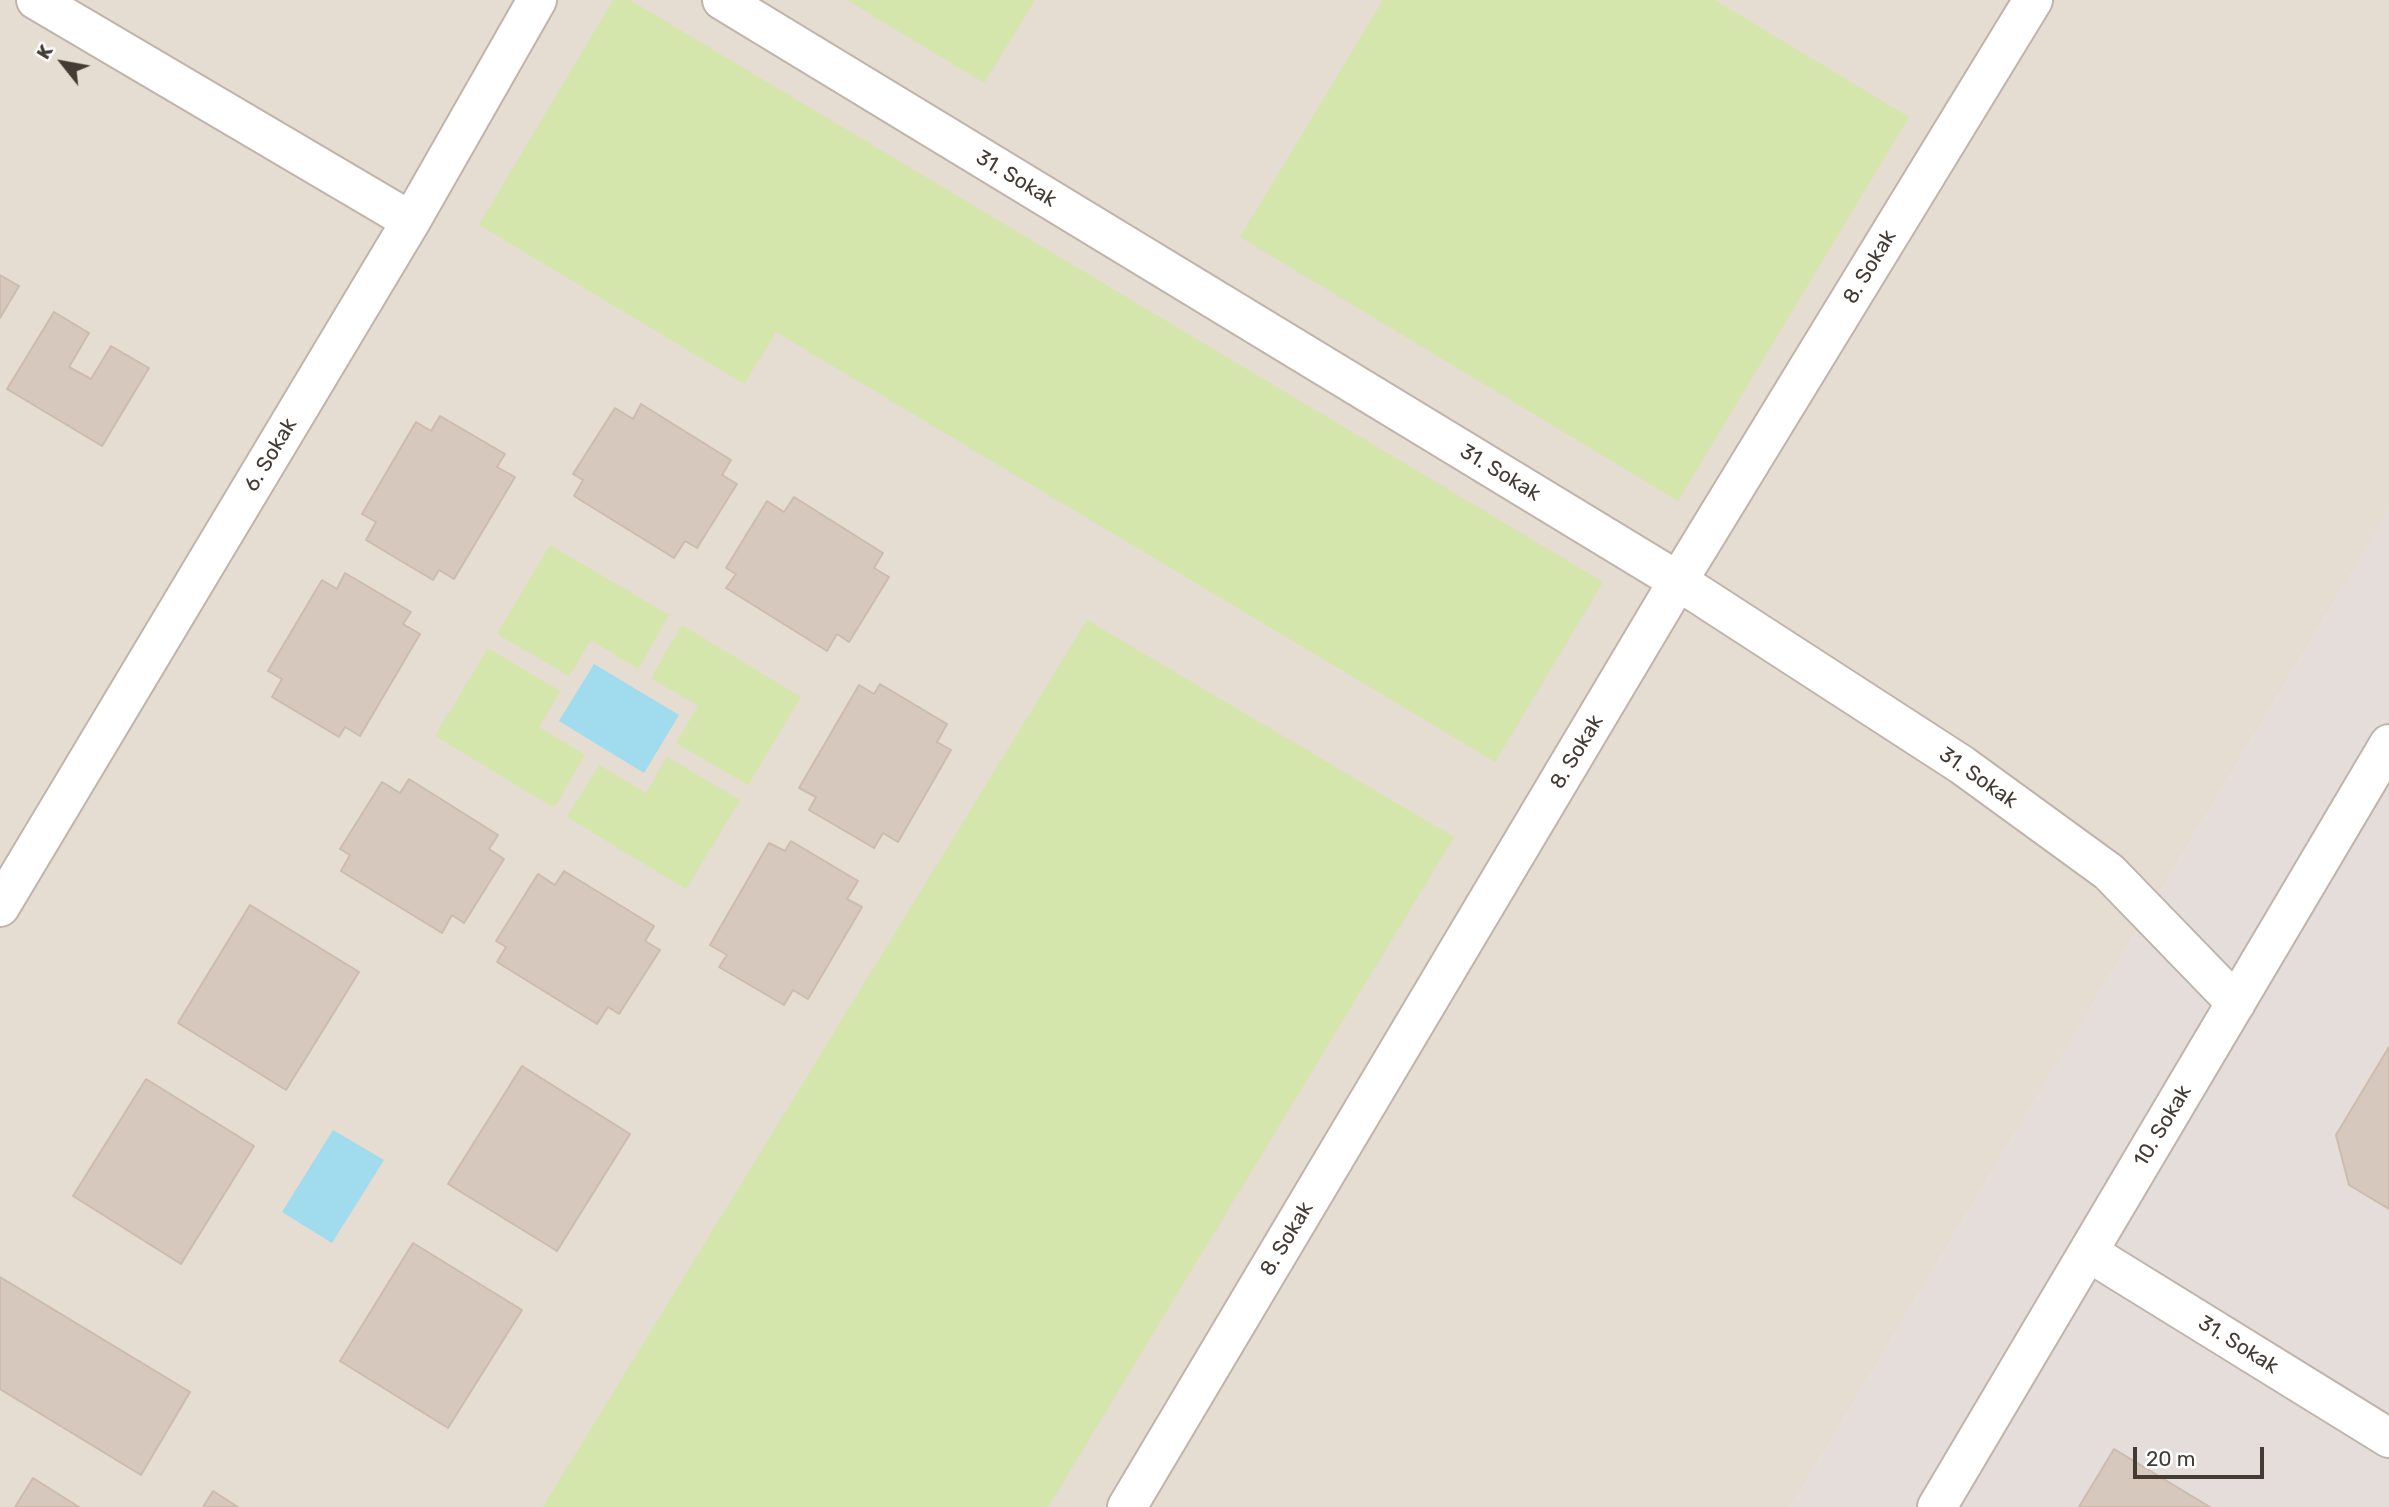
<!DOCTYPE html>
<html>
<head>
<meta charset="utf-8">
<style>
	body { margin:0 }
	#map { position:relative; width:2389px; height:1507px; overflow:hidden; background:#f2ebe4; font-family:Rubik,sans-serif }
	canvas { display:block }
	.north { position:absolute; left:28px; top:28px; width:70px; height:70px; -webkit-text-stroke:5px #fff; paint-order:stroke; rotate:301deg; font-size:19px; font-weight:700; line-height:28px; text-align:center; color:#433b34 }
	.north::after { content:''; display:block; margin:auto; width:24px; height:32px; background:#433b34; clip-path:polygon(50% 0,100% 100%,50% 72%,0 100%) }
	.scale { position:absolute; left:2133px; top:1447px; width:131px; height:32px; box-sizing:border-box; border:4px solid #433b34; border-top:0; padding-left:9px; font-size:21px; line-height:24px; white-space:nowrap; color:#433b34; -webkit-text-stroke:5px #fff; paint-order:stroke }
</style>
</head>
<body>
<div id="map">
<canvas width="2389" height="1507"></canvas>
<div class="north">K</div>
<div class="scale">20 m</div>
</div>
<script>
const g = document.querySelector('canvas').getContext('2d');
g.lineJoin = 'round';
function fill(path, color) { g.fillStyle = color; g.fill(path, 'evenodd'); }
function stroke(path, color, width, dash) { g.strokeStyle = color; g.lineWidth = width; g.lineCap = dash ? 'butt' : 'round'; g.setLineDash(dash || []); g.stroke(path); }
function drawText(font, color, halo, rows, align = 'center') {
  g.font = font + ' Rubik,sans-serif'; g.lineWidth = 6; g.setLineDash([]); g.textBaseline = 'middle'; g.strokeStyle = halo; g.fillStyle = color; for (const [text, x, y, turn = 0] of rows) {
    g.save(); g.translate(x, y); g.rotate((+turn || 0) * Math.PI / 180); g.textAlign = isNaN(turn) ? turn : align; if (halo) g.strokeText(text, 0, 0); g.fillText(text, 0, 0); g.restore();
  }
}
fill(new Path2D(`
	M0 0H2389V511L1791 1507H0Z`), '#e5dcd2');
fill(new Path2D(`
	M2389 511V1507H1791Z`), '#e4ddd9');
fill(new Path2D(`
	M613 0H630L1603 582 1495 762 776 332 744 384 479 225Z
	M847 0H1035L984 83Z
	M1383 0H1715L1909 117 1678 501 1240 237Z
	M550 545 669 615 638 669 591 640 569 676 497 634Z
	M1087 620 1454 837 1048 1507H543Z
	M682 625 801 697 748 785 676 743 698 706 651 678Z
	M488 648 560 691 539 727 585 755 554 808 435 736Z
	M667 757 740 800 686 889 567 817 599 765 646 793Z`), '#d5e6ad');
fill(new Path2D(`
	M594 664 679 715 644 773 559 721Z
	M333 1130 384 1160 332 1243 282 1212Z`), '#a0dbee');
const building = new Path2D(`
	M0 275 19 286 0 318Z
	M54 312 89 333 69 367 91 379 111 346 149 368 102 446 7 389Z
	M641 404 731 460 722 475 737 484 697 548 685 541 674 558 574 496 583 480 573 474 615 408 633 419Z
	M440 416 505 454 497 467 515 477 454 579 439 570 433 580 366 540 376 522 362 514 416 422 431 431Z
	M794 497 883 553 874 568 889 577 849 642 837 634 827 651 726 588 736 574 726 568 767 501 784 512Z
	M345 573 411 612 403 624 420 634 360 736 345 727 339 737 272 697 282 679 268 671 322 580 337 589Z
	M880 684 947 724 937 742 951 750 898 842 883 833 874 848 809 810 816 797 799 788 859 685 874 694Z
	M409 779 498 835 489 849 504 859 464 923 452 915 442 933 341 871 350 855 340 849 382 782 400 793Z
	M791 841 858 881 847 899 862 907 808 999 793 990 784 1005 719 967 727 955 710 945 769 843 785 851Z
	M564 871 654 926 645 941 660 950 619 1014 608 1007 597 1024 497 962 506 947 496 941 538 874 555 885Z
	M250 905 359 972 286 1090 178 1023Z
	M2389 1047V1209L2349 1185 2336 1135Z
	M522 1066 630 1134 557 1251 448 1184Z
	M146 1079 254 1146 181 1264 73 1196Z
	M413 1243 522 1310 448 1428 340 1361Z
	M0 1277 190 1392 141 1475 0 1389Z
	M2114 1449 2210 1507H2079Z
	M33 1478 79 1507H15Z
	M213 1491 238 1507H203Z`);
fill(building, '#d6c8bd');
stroke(building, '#cdbcad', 2);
const minor = new Path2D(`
	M36 0 411 221
	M722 0 1678 581 1962 765 2109 872 2236 1003
	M0 907 411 221 537 0
	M2088 1252 2389 1438
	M1127 1507 1678 581 2033 0
	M1937 1507 2389 744`);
stroke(minor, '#c0b4aa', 42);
stroke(minor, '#fff', 38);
drawText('21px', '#433b34', '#fff', [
	["31. Sokak",1016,179,31],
	["8. Sokak",1870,267,-59],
	["6. Sokak",271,455,-59],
	["31. Sokak",1500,473,31],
	["8. Sokak",1577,752,-59],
	["31. Sokak",1978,778,35],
	["10. Sokak",2163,1126,-59],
	["8. Sokak",1287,1239,-59],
	["31. Sokak",2238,1345,32]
]);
</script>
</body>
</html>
